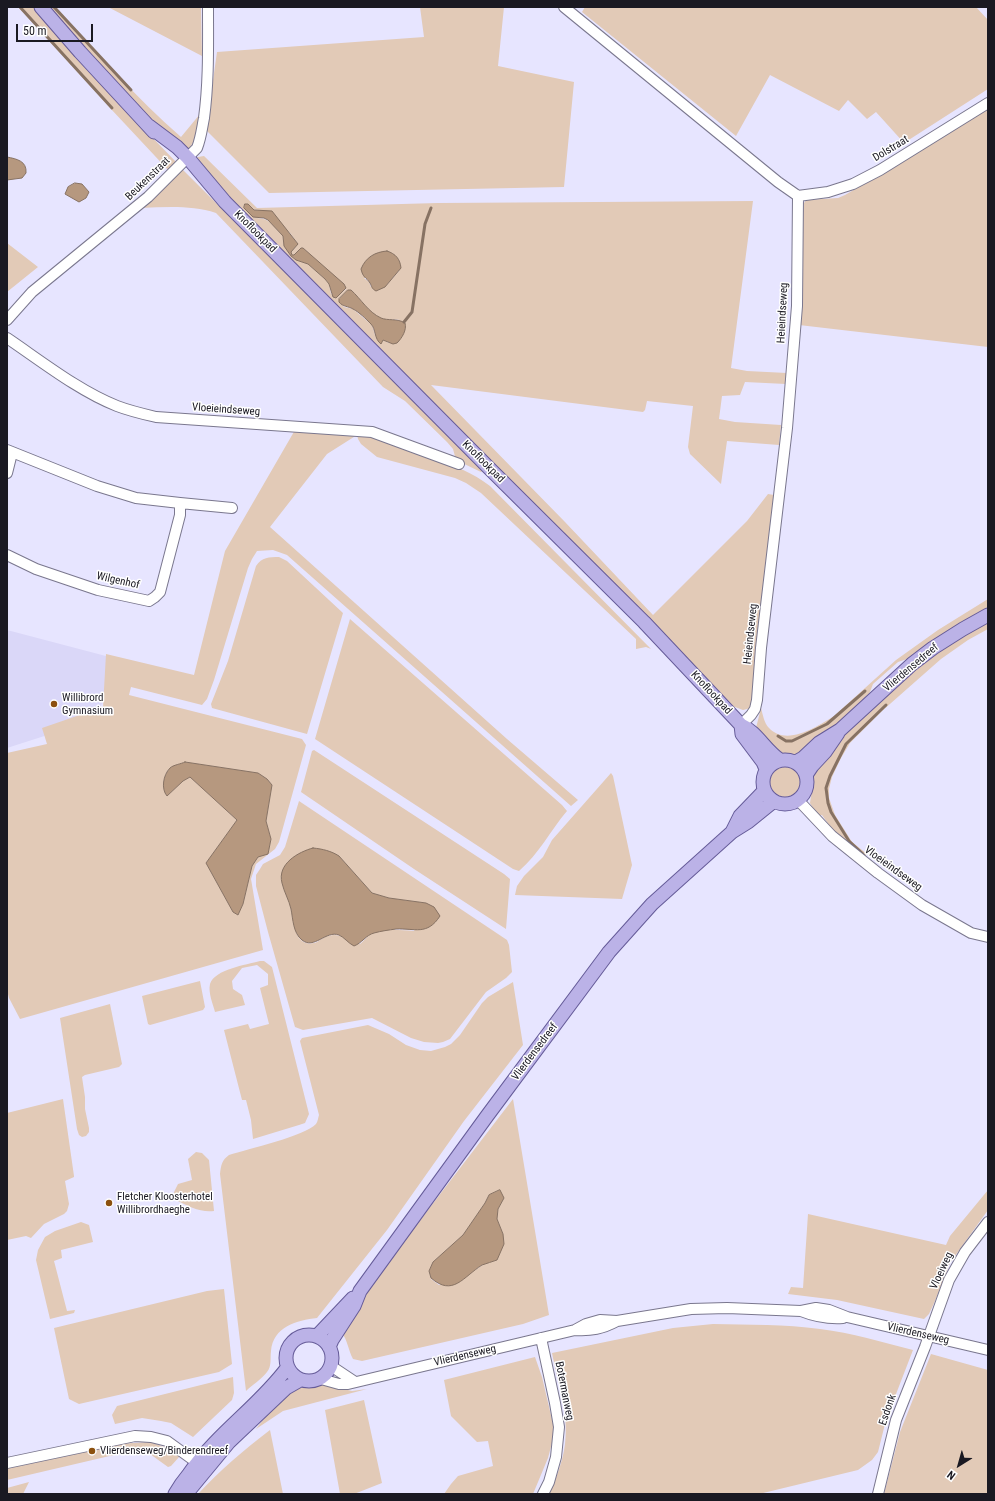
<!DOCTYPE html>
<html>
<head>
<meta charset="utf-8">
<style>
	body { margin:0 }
	#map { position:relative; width:995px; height:1501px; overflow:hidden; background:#e7e5ff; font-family:"Roboto Condensed",sans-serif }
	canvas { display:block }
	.frame { position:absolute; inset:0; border:8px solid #1a1922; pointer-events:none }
	.north { position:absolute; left:939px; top:1445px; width:40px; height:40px; -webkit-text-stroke:3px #fff; paint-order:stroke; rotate:217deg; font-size:11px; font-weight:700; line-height:16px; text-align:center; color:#1a1922 }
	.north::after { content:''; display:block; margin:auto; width:14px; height:18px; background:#1a1922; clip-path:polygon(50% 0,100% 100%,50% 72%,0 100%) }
	.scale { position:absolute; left:16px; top:24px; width:77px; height:18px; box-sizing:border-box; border:2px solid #1a1922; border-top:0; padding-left:5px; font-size:12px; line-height:14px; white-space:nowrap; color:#1a1922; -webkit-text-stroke:3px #fff; paint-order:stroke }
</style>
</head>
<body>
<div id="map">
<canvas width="995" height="1501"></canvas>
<div class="frame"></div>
<div class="north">N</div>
<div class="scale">50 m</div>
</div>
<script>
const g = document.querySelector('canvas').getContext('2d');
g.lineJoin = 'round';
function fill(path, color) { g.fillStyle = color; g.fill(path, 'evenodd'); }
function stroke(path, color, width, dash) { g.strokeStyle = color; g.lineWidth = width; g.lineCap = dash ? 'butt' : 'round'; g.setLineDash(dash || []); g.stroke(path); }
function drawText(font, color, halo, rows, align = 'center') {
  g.font = font + ' "Roboto Condensed",sans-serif'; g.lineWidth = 3; g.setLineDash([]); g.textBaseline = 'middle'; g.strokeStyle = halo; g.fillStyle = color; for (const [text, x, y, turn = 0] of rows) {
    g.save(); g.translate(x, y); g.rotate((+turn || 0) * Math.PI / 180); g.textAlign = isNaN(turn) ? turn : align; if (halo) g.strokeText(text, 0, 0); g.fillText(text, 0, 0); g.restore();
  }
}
fill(new Path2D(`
	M7 630 121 660 113 686 91 721 7 748Z`), '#dad7f8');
fill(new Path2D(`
	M18 7H33L85 68 177 163 169 171 111 109Z
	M46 7H56C96 52 136 98 181 137L200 114C197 131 198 139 186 152L143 112Z
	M108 7H201L202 56Z
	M420 7H504L498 66 574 82 564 187 269 193 206 130 217 52 424 37Z
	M585 7H976L988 20V89L904 143 876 112 867 119 848 100 839 111 770 75 736 136 582 12Z
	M988 109V347L799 325 803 212 804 203 806 200 838 198 845 195 910 157Z
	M204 156 257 208 438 203 753 201 731 368 747 371 787 373 786 384 745 382 740 395 722 396 719 419 735 422 781 425 779 445 727 441 721 484 690 454 688 447 693 406 647 401 645 410 643 412 431 385 565 522 653 615 747 521 768 494 774 495 751 708 743 710 735 707 733 708C676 644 614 584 552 523 432 402 309 284 193 159L198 157ZM248 204 251 209 257 210 290 233 298 244 291 252 292 255H294L301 248H303L346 289 339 295 331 294 329 284 325 279 308 264 296 260 291 256 283 242V236C274 227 270 218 257 218ZM399 271 385 287H371L369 282 364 278ZM349 290H351C361 299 370 317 384 319 389 320 395 319 400 320L389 343 383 340 381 342 375 335 372 325 353 309 344 307 339 299Z
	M182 169 484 470 481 472 456 460 453 449 447 442 405 401 383 387 216 213C192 205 166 207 141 208Z
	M7 243 38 267 7 292Z
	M295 430C320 432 347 431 372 437 394 441 415 451 436 459 456 467 472 472 490 486L651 649 646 647 636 649V639L481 493 466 483 455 478 377 457 361 444 358 439 357 435 327 454 270 527 507 739 578 800 571 806 287 555 273 550 257 551 252 559 248 568 214 680 207 699 202 705 131 687 129 695 302 739 306 745 279 842 275 849 256 864 251 879 263 950 20 1019 9 998 7 990V753L47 744 42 728 103 707 106 654 194 675 225 551ZM185 762 258 773 267 779 272 785 266 821 271 839 268 853 258 857 252 866 243 904 238 915 233 912 206 863 237 820 190 777 183 781 167 796C161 789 163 774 170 768 174 765 181 764 185 762Z
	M279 557 287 561 343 613 307 734 212 708 211 704 228 661 256 566C262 557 269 557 279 557Z
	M988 599V607L958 624 913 657 898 662 873 684 868 697 839 724 799 755 780 754 756 728 761 708C763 715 764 723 769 728 787 747 818 726 834 716L896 660 938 630Z
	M350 619 562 805 567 811C550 831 539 854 519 871L513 869 315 739Z
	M988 619V629L968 640 941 659 882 711 850 743 841 758 832 777 829 789V798L835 815 852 842 867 854 863 859 838 838 822 815 819 816 813 808 810 803 815 770 850 729 909 675 939 651Z
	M314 750 504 874 510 879 506 929 414 869 301 792 312 751Z
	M770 782a15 15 0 1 1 30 0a15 15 0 1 1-30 0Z
	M611 773 613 776 632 865 622 899 515 895 517 886 524 876 543 857 552 840Z
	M299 801 507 940 509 945 512 972 506 978 486 992 450 1039 443 1042 438 1043 424 1042 411 1038 372 1018 303 1030 295 1027 268 932 256 886V875L260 869 263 864 280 855 285 847ZM339 856 372 893 389 898 426 903 414 931C401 930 385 928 372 933 368 935 364 941 360 944 350 940 338 932 328 936 323 937 319 942 314 943 294 947 294 921 291 909 289 899 285 891 282 882Z
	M260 961H264L272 967 309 1114 305 1123 299 1125 253 1139 251 1120 246 1100H242L224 1030 248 1024 250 1029 269 1024 260 988 268 985V974L257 965 242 968 232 981 233 989 242 995 245 1005 215 1012C213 1004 208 993 210 984 215 969 246 965 260 961Z
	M200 981 205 1007 203 1010 150 1025 148 1024 142 996Z
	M513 982 523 1045 464 1121 387 1230 317 1318C297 1320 273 1327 271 1351 270 1358 272 1366 267 1372 262 1379 252 1385 246 1391L220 1174C221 1165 222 1160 229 1155 248 1149 305 1136 316 1124 318 1121 318 1118 319 1115L300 1041 302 1038 368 1025 389 1034 406 1045 420 1050 431 1051 445 1047 451 1044 460 1035 482 1003 488 997Z
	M110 1004 122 1064 119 1067 85 1075 82 1077 85 1097V1109L89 1128V1132L86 1136 82 1137 79 1135 77 1129 60 1018Z
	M63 1099 74 1176V1177L65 1181 69 1204 67 1211 64 1214 44 1224 31 1238 26 1236 7 1240V1113Z
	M513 1099 549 1315 523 1324 362 1361 353 1359C348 1350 348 1340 341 1332L362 1296ZM489 1195 504 1198 498 1209 497 1219 503 1234 497 1260 484 1264 475 1270 439 1285 431 1279 429 1271 433 1262 463 1235 485 1203Z
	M196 1152 202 1153 209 1160 214 1211C201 1213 188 1206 176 1200L174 1192 178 1184 192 1180 188 1159Z
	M988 1190V1210L950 1263 935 1301 929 1314 924 1319 837 1300 788 1294 791 1287 803 1288 808 1214 946 1245 950 1236Z
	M81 1222 89 1225 93 1242 61 1250 62 1258 54 1261 67 1311 75 1310 74 1313 50 1319 36 1260 38 1250 45 1237 55 1231Z
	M224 1289 232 1364 219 1372 79 1404 69 1399 54 1328 207 1291Z
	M713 1324C749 1325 785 1324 820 1329 852 1333 882 1342 913 1350L886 1420 878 1452 872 1460 858 1470 759 1494H549C556 1479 563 1461 565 1444 569 1414 558 1383 552 1353L673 1328Z
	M931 1354 988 1370V1494H884L900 1432Z
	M535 1357 542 1377 554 1428 553 1439 548 1458 533 1494H444L451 1484 458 1476 493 1466 488 1441 477 1442 451 1416 444 1380Z
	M233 1377 234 1393 232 1400 193 1437 171 1423 161 1421 142 1418 115 1424 112 1415 117 1406Z
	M322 1384 352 1391 367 1389 283 1411 256 1429C264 1419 282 1394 292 1390 302 1386 312 1388 322 1384Z
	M364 1400 382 1483 354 1494H340L325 1410Z
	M270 1430 283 1494H198C220 1470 244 1450 270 1430Z
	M150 1442 168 1448 180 1456 171 1466 168 1467 150 1454 131 1451 7 1480V1468L116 1444Z
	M29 1482 23 1494H7V1488Z`), '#e2cab7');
const water = new Path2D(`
	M7 157C17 159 27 161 26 173L22 178 7 180Z
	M75 183 82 184 89 192 86 198 79 202 65 194 68 187Z
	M245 204H248L254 210 272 211 298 244 291 252 292 255H294L301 248H303L344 284 346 288 336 298 333 297 329 284 325 279 308 264 296 260 291 256 284 246 283 236 268 220 264 218 253 217 244 208Z
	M387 251C396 254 400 259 401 268L385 287 376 291C372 289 372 287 370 283 366 277 363 278 361 269 366 257 375 252 387 251Z
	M348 290H351C361 299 368 312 381 318 388 321 397 318 405 323 407 330 402 338 397 343L393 344 383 340 381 344C374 339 376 329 371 324 366 319 359 312 353 309 348 306 343 307 339 302V299Z
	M185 762 258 773 267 779 272 785 266 821 271 839 268 854 258 857 252 866 243 904 238 915 233 912 206 863 237 820 190 777 183 781 167 796C161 789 163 775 170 768 173 765 181 764 185 762Z
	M313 848C323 849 331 851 339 856L372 893 389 898 426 903 434 907 440 916C427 936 415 928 396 929 389 930 381 931 374 933 366 935 362 943 354 946 348 943 344 937 339 935 326 930 314 950 302 940 293 933 293 919 291 909 289 900 284 892 282 883 277 864 298 852 313 848Z
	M500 1190 504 1198 498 1209 497 1219 503 1234 504 1244 497 1260C492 1262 487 1263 482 1265 463 1277 453 1297 431 1278L429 1271 433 1262 463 1235 485 1203 489 1195Z`);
fill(water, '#b6987f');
stroke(water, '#877263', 1);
stroke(new Path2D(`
	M20 7 112 108
	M54 7 131 90
	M404 322 412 312 425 224 431 208
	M778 736 786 741H792L827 724 865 691
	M864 855 849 841 831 812 828 803 826 788 830 776 846 744 886 705`), '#877263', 3);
const minor = new Path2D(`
	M564 7 778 182 798 196
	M798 196 828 192 853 184 880 170 988 103
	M7 320 32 292 148 197 197 148C201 138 202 128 204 118 209 81 208 44 208 7
	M7 338C41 361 79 391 117 406 130 411 143 414 156 417L372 432 459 464
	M7 450 97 486 136 498 180 503 232 508
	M7 473 12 453
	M7 555 36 569 98 590 149 601 155 597 160 592 180 515V503
	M741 725 751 715 755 709 757 700 761 648 787 428 797 306 798 196
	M798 800 832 836 878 873 922 905 971 933 988 937
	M801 1311C816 1317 828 1319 843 1318
	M575 1330C591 1331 602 1329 617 1321
	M541 1338 555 1403 559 1427 556 1457 549 1482 543 1494
	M331 1366 355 1382
	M321 1379 339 1384H348L575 1330 586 1324 600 1320 617 1321 691 1309 727 1308 801 1311 816 1308 829 1310 847 1317 988 1350
	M7 1463 135 1436 151 1437 167 1441 203 1467
	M878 1494 896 1420 925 1347 949 1280 965 1252 988 1222`);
const major = new Path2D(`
	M41 7 80 52 154 132
	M149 126 177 147 188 158 225 202 489 468 644 622 741 725C757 732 765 750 780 760
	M741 725 742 734 763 762 766 769
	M763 782a22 22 0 1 1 44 0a22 22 0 1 1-44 0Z
	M796 762 803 758 819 743 840 730 912 664 933 648 963 629 988 615
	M806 775 812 766 825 752 838 733
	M732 832 740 816 764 791
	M286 1358a23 23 0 1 1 46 0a23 23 0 1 1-46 0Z
	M317 1336 353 1298
	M329 1347 332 1340 354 1306 360 1291 487 1116 609 952 652 904 732 832 748 822 774 801
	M175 1494C179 1487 184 1480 189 1474 217 1433 259 1406 287 1368
	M186 1494 229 1442 286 1388 300 1380`);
stroke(minor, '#7a778e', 12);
stroke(major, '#655b98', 15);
stroke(minor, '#fff', 10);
stroke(major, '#bbb2e7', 13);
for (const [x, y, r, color] of [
	[54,704,4,"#8c500e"],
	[109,1203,4,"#8c500e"],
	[92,1451,4,"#8c500e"]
]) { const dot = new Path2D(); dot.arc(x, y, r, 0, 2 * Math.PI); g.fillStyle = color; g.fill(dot); stroke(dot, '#fff', 1.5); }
drawText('11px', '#1a1922', '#fff', [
	["Dolstraat",891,149,-31],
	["Beukenstraat",148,179,-44],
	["Knoflookpad",255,232,45],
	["Heieindseweg",783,313,-87],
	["Vloeieindseweg",226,410,4],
	["Knoflookpad",483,462,45],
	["Wilgenhof",118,581,13],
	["Heieindseweg",751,634,-84],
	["Vlierdensedreef",911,668,-40],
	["Knoflookpad",711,693,47],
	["Vloeieindseweg",893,869,36],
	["Vlierdensedreef",535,1052,-53],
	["Vloeiweg",942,1271,-65],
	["Vlierdenseweg",918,1334,13],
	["Vlierdenseweg",465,1356,-13],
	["Botermanweg",564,1391,79],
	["Esdonk",888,1410,-71]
]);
drawText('11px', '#1a1922', '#fff', [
	["Willibrord",62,698],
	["Gymnasium",62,711],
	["Fletcher Kloosterhotel",117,1197],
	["Willibrordhaeghe",117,1210],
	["Vlierdenseweg/Binderendreef",100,1451]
], 'left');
</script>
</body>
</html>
